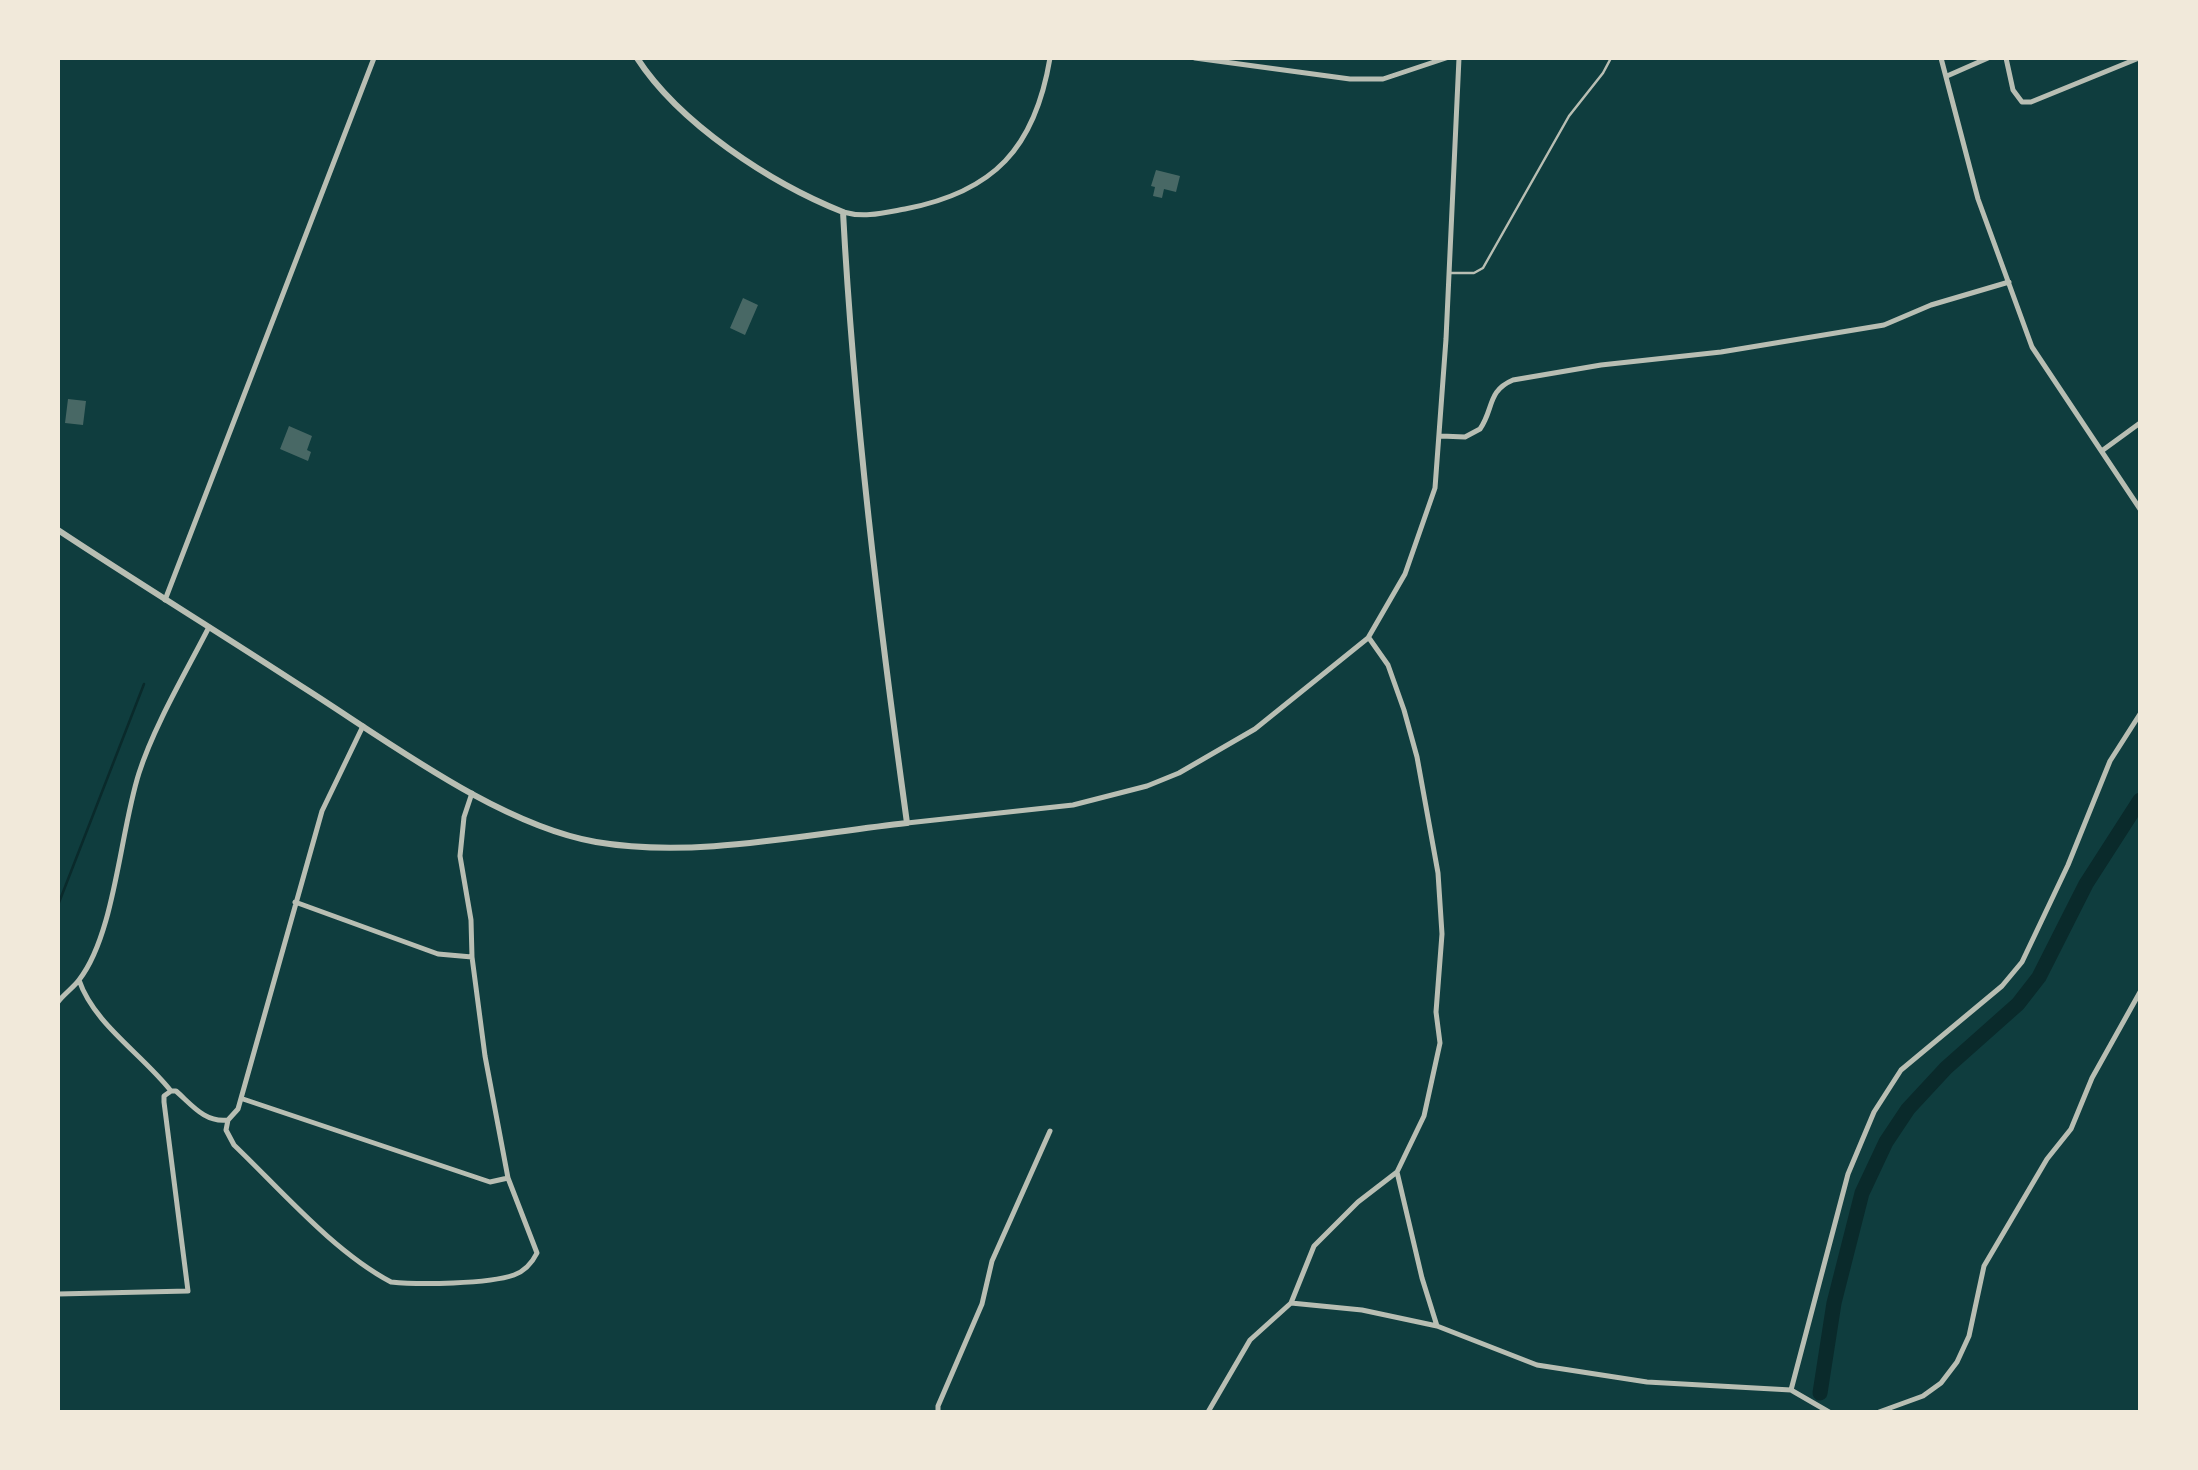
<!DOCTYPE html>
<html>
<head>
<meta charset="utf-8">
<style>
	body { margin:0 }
	#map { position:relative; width:2198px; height:1470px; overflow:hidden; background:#0f3d3e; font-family:"Fira Sans",sans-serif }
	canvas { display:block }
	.frame { position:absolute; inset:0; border:60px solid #f1e9da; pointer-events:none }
</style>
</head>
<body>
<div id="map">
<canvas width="2198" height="1470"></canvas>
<div class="frame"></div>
</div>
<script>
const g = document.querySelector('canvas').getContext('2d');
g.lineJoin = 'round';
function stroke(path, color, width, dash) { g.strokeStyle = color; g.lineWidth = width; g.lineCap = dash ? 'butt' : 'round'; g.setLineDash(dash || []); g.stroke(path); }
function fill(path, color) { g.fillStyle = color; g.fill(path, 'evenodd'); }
stroke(new Path2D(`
	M58 905 144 684`), '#0a2a2b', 2.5);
stroke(new Path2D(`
	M1820 1393 1834 1303 1862 1193 1886 1142 1908 1109 1946 1068 2018 1004 2039 977 2086 884 2140 800`), '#0a2a2b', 15);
fill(new Path2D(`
	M1156 170 1180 176 1176 192 1164 189 1162 198 1153 196 1155 187 1151 186Z
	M743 298 758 305 745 335 730 328Z
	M68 399 86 401 83 425 65 423Z
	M289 426 312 436 307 450 311 452 308 461 280 449Z`), '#486865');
stroke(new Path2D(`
	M1449 273H1474L1483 268 1569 116 1603 73 1611 58`), '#b8beb3', 2.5);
stroke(new Path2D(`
	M1195 58 1350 79H1383L1446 58
	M1941 58 1978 199 2032 347 2140 509
	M2006 58 2013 90 2022 102H2031L2139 58
	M1947 76 1988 58
	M843 212C864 218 883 213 905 209 994 192 1035 148 1050 58
	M1441 436 1465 437 1480 429C1494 409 1487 391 1513 380L1601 365 1721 352 1884 325 1931 305 2009 282
	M2103 450 2140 423
	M165 600 374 58
	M907 823 1073 805 1147 786 1179 773 1255 729 1368 638 1405 574 1435 488 1446 339 1459 58
	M295 902 438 954 472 957
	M58 1002C64 994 73 988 79 980 115 934 120 832 139 773 154 726 186 672 209 627
	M171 1091H176C192 1105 205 1123 228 1120L238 1109 322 811 363 726
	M243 1099 490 1182 508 1178
	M228 1120 226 1130 234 1145C281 1190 334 1252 391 1282 419 1285 488 1284 514 1275 525 1271 532 1263 537 1253L508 1178 485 1056 472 957 471 920 460 856 464 817 472 793
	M1397 1172 1422 1278 1437 1326
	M58 1294 188 1291 164 1102V1096L171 1091C141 1053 94 1024 79 980
	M1291 1303 1362 1310 1437 1326 1537 1365 1647 1382 1791 1390 1829 1412
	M1791 1390 1848 1174 1874 1112 1901 1070 2002 986 2022 962 2068 865 2110 761 2140 714
	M938 1412V1406L982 1304 992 1261 1050 1131
	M1208 1412 1250 1340 1291 1303 1314 1246 1358 1202 1397 1172 1424 1116 1440 1043 1436 1012 1442 934 1438 873 1417 757 1404 710 1388 665 1369 638
	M1879 1412 1923 1396 1941 1383 1957 1362 1969 1336 1984 1266 2047 1159 2071 1129 2092 1078 2140 992`), '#b8beb3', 5);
stroke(new Path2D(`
	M58 530C138 583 220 633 301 686 385 739 498 825 596 842 695 859 807 834 907 823 879 620 854 416 843 212 770 183 679 123 637 58`), '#b8beb3', 6);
</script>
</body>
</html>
